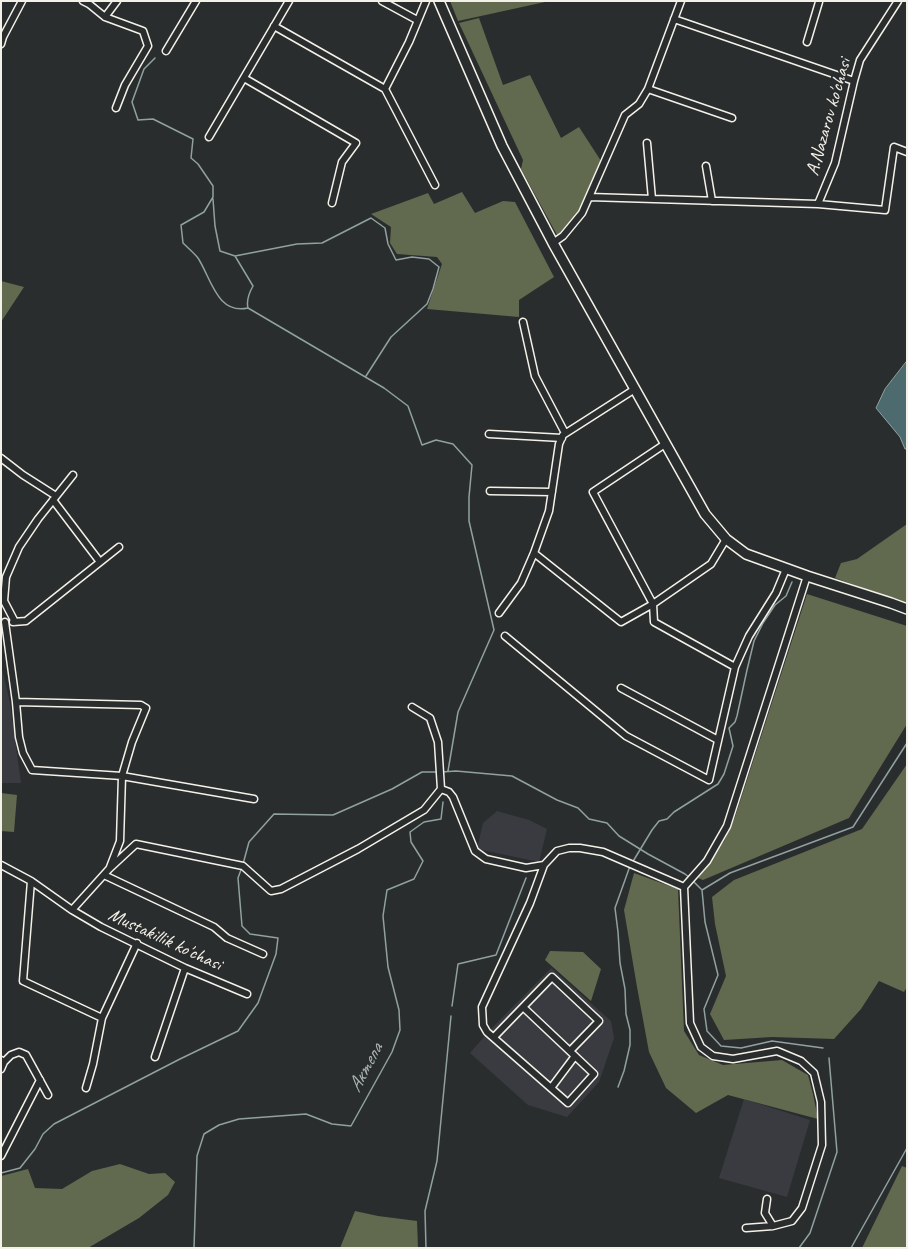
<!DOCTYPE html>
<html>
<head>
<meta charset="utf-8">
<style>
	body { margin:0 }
	#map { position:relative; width:908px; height:1249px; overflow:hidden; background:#2a2d2e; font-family:Caveat,sans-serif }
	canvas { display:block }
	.frame { position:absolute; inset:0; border:2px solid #f4f1e8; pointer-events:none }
</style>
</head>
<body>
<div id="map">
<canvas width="908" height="1249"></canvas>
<div class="frame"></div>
</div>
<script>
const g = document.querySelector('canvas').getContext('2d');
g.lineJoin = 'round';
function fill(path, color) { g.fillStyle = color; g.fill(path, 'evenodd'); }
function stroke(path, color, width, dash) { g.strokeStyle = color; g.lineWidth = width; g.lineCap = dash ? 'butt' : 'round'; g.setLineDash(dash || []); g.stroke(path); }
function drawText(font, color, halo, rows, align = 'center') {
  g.font = font + ' Caveat,sans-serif'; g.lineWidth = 3.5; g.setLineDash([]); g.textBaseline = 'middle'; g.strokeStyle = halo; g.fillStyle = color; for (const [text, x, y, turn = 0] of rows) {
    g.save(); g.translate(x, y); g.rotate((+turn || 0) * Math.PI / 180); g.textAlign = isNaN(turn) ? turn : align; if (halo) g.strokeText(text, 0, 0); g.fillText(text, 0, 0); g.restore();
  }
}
fill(new Path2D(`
	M1 664 10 703 21 783H1Z
	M497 811 529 820 547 829 539 862 477 849 483 823Z
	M551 968 611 1021 614 1038 599 1082 567 1117 528 1105 470 1053 490 1030Z
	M744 1099 810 1120 787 1197 719 1178Z`), '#393b41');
fill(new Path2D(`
	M450 1H546L545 2 458 21Z
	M479 18 503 85 530 75 561 138 579 127 603 164C592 184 577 223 557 235L521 169 523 160 459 23Z
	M462 192 475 213 503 201 515 202 554 277 519 300V317L427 309 442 264 437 257 397 254 390 243 391 227 371 214 428 193 434 204Z
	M1 281 24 287 1 322Z
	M907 524V604L835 578 841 563 857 559Z
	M807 594 907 626V724L849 818 703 880 698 878 724 841 735 817Z
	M907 764V987L904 992 879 981 861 1009 834 1039 772 1037 724 1040 710 1014 726 976 715 924 712 897 734 880 862 829Z
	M1 793 17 795 14 832 1 831Z
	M634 873 678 889 684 1031 699 1055 723 1065 782 1060 808 1075 813 1094 818 1119 728 1095 696 1113 666 1088 649 1052 637 987 624 910Z
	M550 951 583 952 601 969 591 1001 545 960Z
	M120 1164 149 1174 165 1173 175 1182 168 1195 139 1218 88 1248H1V1176L28 1169 35 1188 62 1189 92 1171Z
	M902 1166 907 1168V1248H862Z
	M355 1211 378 1216 417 1221 418 1248H340Z`), '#61694f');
const water = new Path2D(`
	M907 361V449H905L900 437 876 408 885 389Z`);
fill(water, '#4d6b6f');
stroke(water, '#90a19f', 1);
stroke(new Path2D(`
	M155 58 144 69 132 102 138 120 153 119 193 139 191 158 198 164 213 186V197L204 212 181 225 183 243C188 248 194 253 198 258 211 278 217 315 248 308L384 388 408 406 422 445 436 440 453 444 472 465 469 497V521L494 630 458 712 448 771
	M213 199 215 226 220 251 235 256 297 244 322 243 371 218 385 228 388 244 396 260 412 257 429 259 439 267 433 289 427 304 391 337 366 376
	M235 256 253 286C249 293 246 300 248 308
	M442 772 456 771 512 776 557 800 578 808 589 819 607 823 619 836 648 854 685 874 690 878
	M632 863 652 830 659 821 667 819 674 812 718 784 724 774 733 746 729 728 735 722 737 716 747 670 754 641 763 623 775 605 786 596 792 582
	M243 864 249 842 274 814 333 815 392 789 422 772H438
	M693 881 702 890
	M452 1006 458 964 496 955 526 878
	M823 1048 772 1041 741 1048 721 1046 707 1031 704 1009 718 975 705 922 702 890 730 873 853 827 907 743
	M618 1087 624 1071 630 1045V1030L626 1014 625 989 620 963 618 932 615 908 630 866
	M1 1173 20 1168 35 1149 43 1134 54 1124 180 1059 238 1031 258 1003 276 954 278 938 250 934 242 926 238 878 242 867
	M194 1248 197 1156 204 1134 219 1125 239 1119 306 1114 332 1124 351 1126 392 1052 400 1030 399 1010 388 967 383 916 387 890 414 879 423 861 411 842 410 832 424 822 441 819 443 802
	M426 1248 425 1211 437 1161 451 1016
	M799 1248 810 1233 837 1152 829 1058
	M851 1248 907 1148`), '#90a19f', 1.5);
const minor = new Path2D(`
	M83 1 89 4 105 17 143 31 148 46 125 85 116 108
	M382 1 417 20
	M105 17 117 1
	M674 19 854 81
	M274 26 385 89 435 185
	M807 42 819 2
	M1 44 3 37 22 1
	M166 51 196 1
	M244 78 356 143 342 162 332 203
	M385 89 409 42 426 1
	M648 89 732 118
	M209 137 289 1
	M647 143 652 199
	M706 166 712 201
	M589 197 818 204 885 210 894 147 907 152
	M818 204 835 163 854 81 860 60 898 1
	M553 243 563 236 582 213 625 115 639 104 648 89 681 1
	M523 322 535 376 565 433
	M489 434 562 438
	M665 444 593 492 653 604 654 622 735 667
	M1 458 23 475 56 496
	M490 491 552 492
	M53 500 100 562
	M534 553 621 622 653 604 711 564 726 539
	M499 613 521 583 534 553 549 511 559 444 563 435 635 389
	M5 622 16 702 19 737 23 753 32 770 122 776 254 799
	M13 622 26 621 119 547
	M15 622 4 601 6 577 19 547 38 519 73 475
	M505 636 626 736 709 780 735 667 749 636 776 593 786 569
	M621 688 718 740
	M16 702 141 705 146 708 132 742 122 776 120 841 110 867
	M441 789 449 792 453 797 475 851 486 859 526 868 544 865
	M1 865 31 881 72 910 101 927 185 968 247 994
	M104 875 214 927 227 938 263 954
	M31 881 23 981 102 1018
	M72 910 109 869 136 844 243 866 271 891 281 889 358 849 424 810 441 789 438 742 430 718 412 707
	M523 1007 594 1074 568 1103 487 1032 483 1025 482 1007 530 903 544 865 557 851 569 848H580L603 852 684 887
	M494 1037 552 977 599 1021 570 1051
	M155 1057 185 968
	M1 1060 4 1062 11 1055 19 1052 26 1055 48 1095
	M1 1069 4 1062
	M86 1088 93 1064 102 1018 137 943
	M551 1088 575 1056
	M1 1156 40 1080
	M767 1199 765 1213 773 1226
	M746 1228 773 1226 792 1221 802 1208 822 1145 821 1102 814 1073 801 1061 777 1051 733 1059 713 1056 701 1047 690 1023 684 887 707 861 727 826 807 576`);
const secondary = new Path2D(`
	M439 1 502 146 553 243 705 514 726 539 746 554 807 576 891 603 907 609`);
stroke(minor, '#f4f1e8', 9);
stroke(secondary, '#f4f1e8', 12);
stroke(minor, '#2a2d2e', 6);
stroke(secondary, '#2a2d2e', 9);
drawText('19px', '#f4f1e8', '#2a2d2e', [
	["A.Nazarov ko'chasi",829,117,-74],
	["Mustakillik ko'chasi",165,940,25]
]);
drawText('italic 20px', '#a9b5b2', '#2a2d2e', [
	["Актепа",366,1068,-62]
]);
</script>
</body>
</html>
